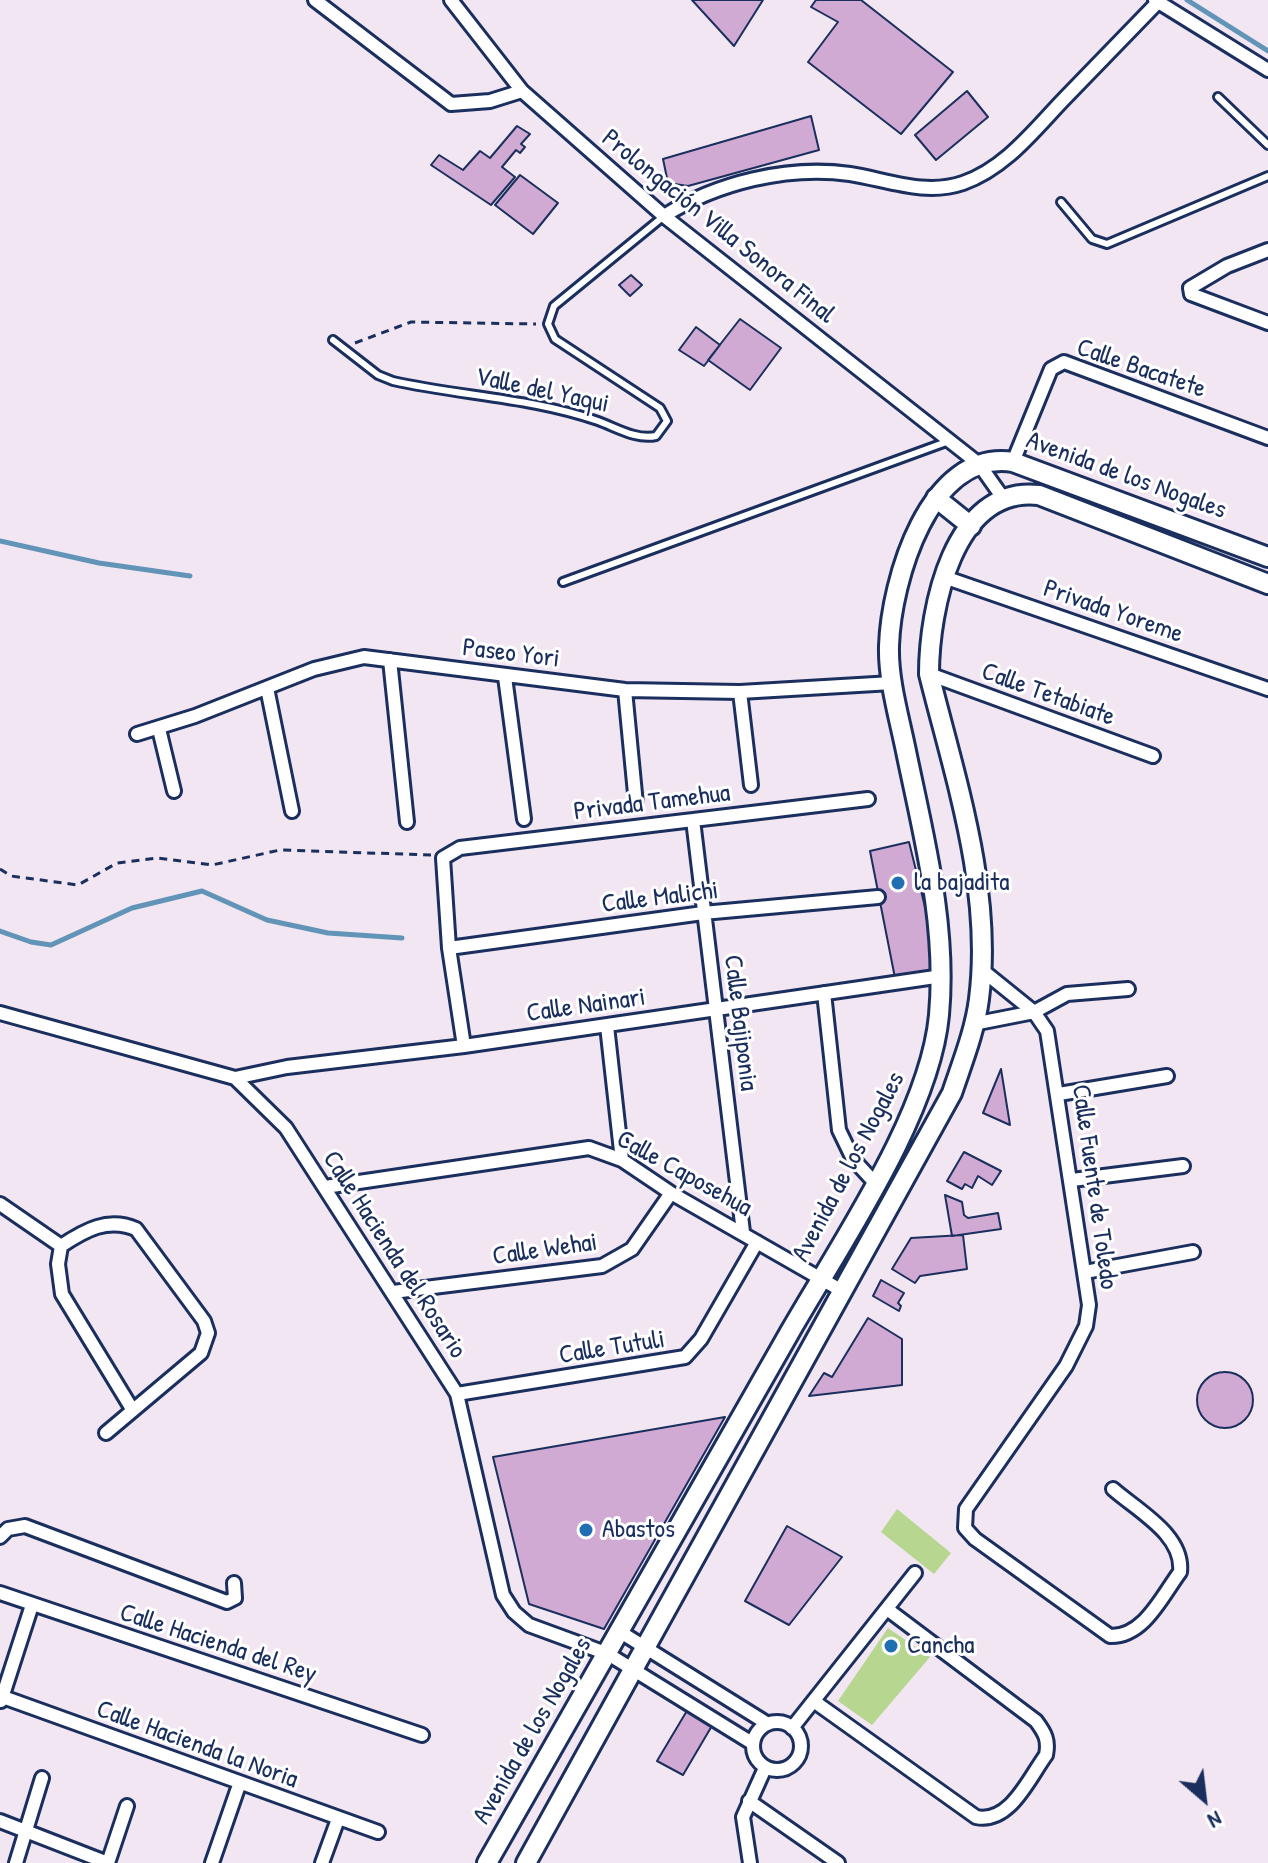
<!DOCTYPE html>
<html>
<head>
<meta charset="utf-8">
<style>
	body { margin:0 }
	#map { position:relative; width:1268px; height:1863px; overflow:hidden; background:#f1e6f2; font-family:"Patrick Hand",sans-serif }
	canvas { display:block }
	.north { position:absolute; left:1164px; top:1759px; width:80px; height:80px; -webkit-text-stroke:6px #fff; paint-order:stroke; rotate:152deg; font-size:22px; font-weight:700; line-height:32px; text-align:center; color:#1b2f5e }
	.north::after { content:''; display:block; margin:auto; width:28px; height:36px; background:#1b2f5e; clip-path:polygon(50% 0,100% 100%,50% 72%,0 100%) }
</style>
</head>
<body>
<div id="map">
<canvas width="1268" height="1863"></canvas>
<div class="north">N</div>
</div>
<script>
const g = document.querySelector('canvas').getContext('2d');
g.lineJoin = 'round';
function fill(path, color) { g.fillStyle = color; g.fill(path, 'evenodd'); }
function stroke(path, color, width, dash) { g.strokeStyle = color; g.lineWidth = width; g.lineCap = dash ? 'butt' : 'round'; g.setLineDash(dash || []); g.stroke(path); }
function drawText(font, color, halo, rows, align = 'center') {
  g.font = font + ' "Patrick Hand",sans-serif'; g.lineWidth = 6; g.setLineDash([]); g.textBaseline = 'middle'; g.strokeStyle = halo; g.fillStyle = color; for (const [text, x, y, turn = 0] of rows) {
    g.save(); g.translate(x, y); g.rotate((+turn || 0) * Math.PI / 180); g.textAlign = isNaN(turn) ? turn : align; if (halo) g.strokeText(text, 0, 0); g.fillText(text, 0, 0); g.restore();
  }
}
fill(new Path2D(`
	M897 1509 951 1553 934 1574 881 1532Z
	M888 1628 930 1657 872 1725 838 1701Z`), '#b7d68f');
stroke(new Path2D(`
	M1187 0 1268 51
	M0 541 99 563 190 576
	M0 931 31 942 51 945 132 908 202 891 267 920 328 933 402 938`), '#6194b6', 5);
const building = new Path2D(`
	M692 0H763L734 46Z
	M816 0H861L953 72 901 134 808 62 838 22 811 7Z
	M967 91 988 117 936 160 915 135Z
	M811 116 819 150 688 186 668 183 663 159Z
	M517 126 530 134 521 144 525 147 520 153 516 150 502 167 515 177 491 205 431 165 439 155 463 170 480 151 490 158Z
	M520 175 558 203 533 234 495 205Z
	M631 275 642 285 630 296 619 285Z
	M740 319 781 348 750 390 708 360Z
	M696 327 720 345 704 366 679 350Z
	M909 842 942 976 895 978 870 851Z
	M1001 1069 1010 1125 983 1113Z
	M964 1152 1001 1171 992 1185 978 1176 972 1188 965 1184 962 1189 947 1181Z
	M945 1195 962 1202 964 1215 968 1218 998 1213 1001 1229 952 1236Z
	M963 1235 967 1269 920 1276 915 1283 892 1269 911 1238Z
	M881 1280 904 1293 898 1303 901 1306 899 1311 873 1296Z
	M868 1318 902 1339V1385L809 1396 824 1373 832 1377Z
	M1197 1400a28 28 0 1 1 56 0a28 28 0 1 1-56 0Z
	M725 1417 604 1629 529 1604 493 1457Z
	M787 1526 842 1557 789 1625 745 1601Z
	M688 1709 713 1724 683 1775 657 1761Z`);
fill(building, '#d0aad3');
stroke(building, '#1b2f5e', 2);
const service = new Path2D(`
	M1218 97 1268 145
	M1061 202 1092 239 1107 244 1268 176
	M333 340 378 375 393 381C460 396 532 398 598 421 617 428 636 440 656 436L667 421 660 408 555 339 548 324 554 306 664 216
	M563 582 949 441`);
const minor = new Path2D(`
	M315 0 451 104 490 101 522 91
	M451 0 522 91 664 216 979 464 1003 498
	M1155 0 1268 70
	M664 216C716 183 788 165 850 174 888 180 925 196 963 183 1006 168 1035 129 1065 98 1096 66 1127 34 1158 2
	M1268 250 1227 266 1190 288 1191 294 1268 323
	M1013 462 1051 369 1064 362 1268 438
	M944 577 1268 689
	M390 660 407 822
	M929 674 1153 756
	M505 677 524 819
	M267 688 292 811
	M625 690 636 804
	M740 692 751 785
	M159 729 174 791
	M137 734 195 716 314 669 364 657 625 690 740 692 892 683
	M693 820 743 1232
	M449 948 703 913 878 897
	M982 970 1034 1012 1047 1031 1089 1305 1086 1326 1066 1366 966 1509 965 1528 975 1539 1110 1636C1144 1637 1162 1596 1180 1572 1184 1535 1138 1511 1113 1489
	M824 993 839 1130 853 1159 875 1183
	M0 1013 235 1078 286 1128 457 1394 503 1595 514 1612 529 1625 608 1654 752 1743
	M973 1024 1034 1012 1067 994 1128 989
	M607 1026 622 1160
	M464 1046 449 948 443 858 460 848 868 799
	M235 1078 287 1067 464 1046 942 976
	M1059 1094 1167 1076
	M1072 1180 1183 1166
	M325 1187 589 1148 622 1160 671 1193 844 1292
	M0 1204 61 1246
	M1085 1272 1193 1252
	M393 1292 602 1266 632 1249 671 1193
	M457 1394 685 1357 701 1339 757 1242
	M106 1433 201 1353 208 1333 204 1321 136 1229C108 1217 85 1230 61 1246L58 1264 62 1294 132 1409
	M0 1537 8 1529 25 1526 227 1602 235 1598 234 1583
	M0 1593 422 1735
	M622 1633 768 1724
	M3 1697 378 1832
	M1 1701 32 1605
	M815 1702 976 1817C1010 1824 1029 1778 1046 1755 1049 1740 1045 1733 1036 1721L887 1609
	M753 1746a24 24 0 1 1 48 0a24 24 0 1 1-48 0Z
	M792 1728 915 1573
	M749 1801 838 1863
	M0 1821 108 1863
	M16 1863 42 1778
	M108 1863 127 1806
	M212 1863 239 1785
	M322 1863 338 1819
	M750 1863 743 1817 765 1768`);
const secondary = new Path2D(`
	M936 498 971 526
	M487 1863C589 1686 690 1508 791 1330 841 1243 930 1114 939 1015 947 927 925 842 907 756 900 720 888 682 889 646 891 581 929 449 1013 462L1268 557
	M526 1863 952 1093C962 1063 975 1031 979 999 993 890 955 778 929 674 929 610 953 485 1039 495L1268 584`);
stroke(service, '#1b2f5e', 12);
stroke(minor, '#1b2f5e', 18);
stroke(secondary, '#1b2f5e', 24);
stroke(new Path2D(`
	M355 343 411 322 536 324
	M0 869 11 876 78 885 117 863 158 858 212 865 280 850 431 855`), '#1b2f5e', 3, [8, 6]);
stroke(service, '#fff', 6);
stroke(minor, '#fff', 12);
stroke(secondary, '#fff', 18);
for (const [x, y, r, color] of [
	[898,883,8,"#1f6fb2"],
	[586,1530,8,"#1f6fb2"],
	[891,1646,8,"#1f6fb2"]
]) { const dot = new Path2D(); dot.arc(x, y, r, 0, 2 * Math.PI); g.fillStyle = color; g.fill(dot); stroke(dot, '#fff', 3); }
drawText('26px', '#1b2f5e', '#fff', [
	["Prolongación Villa Sonora Final",718,227,39],
	["Calle Bacatete",1141,369,19],
	["Valle del Yaqui",542,391,12],
	["Avenida de los Nogales",1126,476,20],
	["Privada Yoreme",1113,612,19],
	["Paseo Yori",511,654,7],
	["Calle Tetabiate",1048,695,20],
	["Privada Tamehua",652,803,-7],
	["Calle Malichi",660,898,-7],
	["Calle Nainari",586,1006,-8],
	["Calle Bajiponia",740,1023,83],
	["Avenida de los Nogales",849,1167,-62],
	["Calle Caposehua",684,1174,29],
	["Calle Fuente de Toledo",1094,1187,82],
	["Calle Wehai",545,1250,-8],
	["Calle Hacienda del Rosario",394,1255,57],
	["Calle Tutuli",612,1348,-9],
	["Calle Hacienda del Rey",218,1644,18],
	["Avenida de los Nogales",533,1731,-60],
	["Calle Hacienda la Noria",197,1745,20]
]);
drawText('26px', '#1b2f5e', '#fff', [
	["la bajadita",914,883],
	["Abastos",602,1530],
	["Cancha",907,1646]
], 'left');
</script>
</body>
</html>
